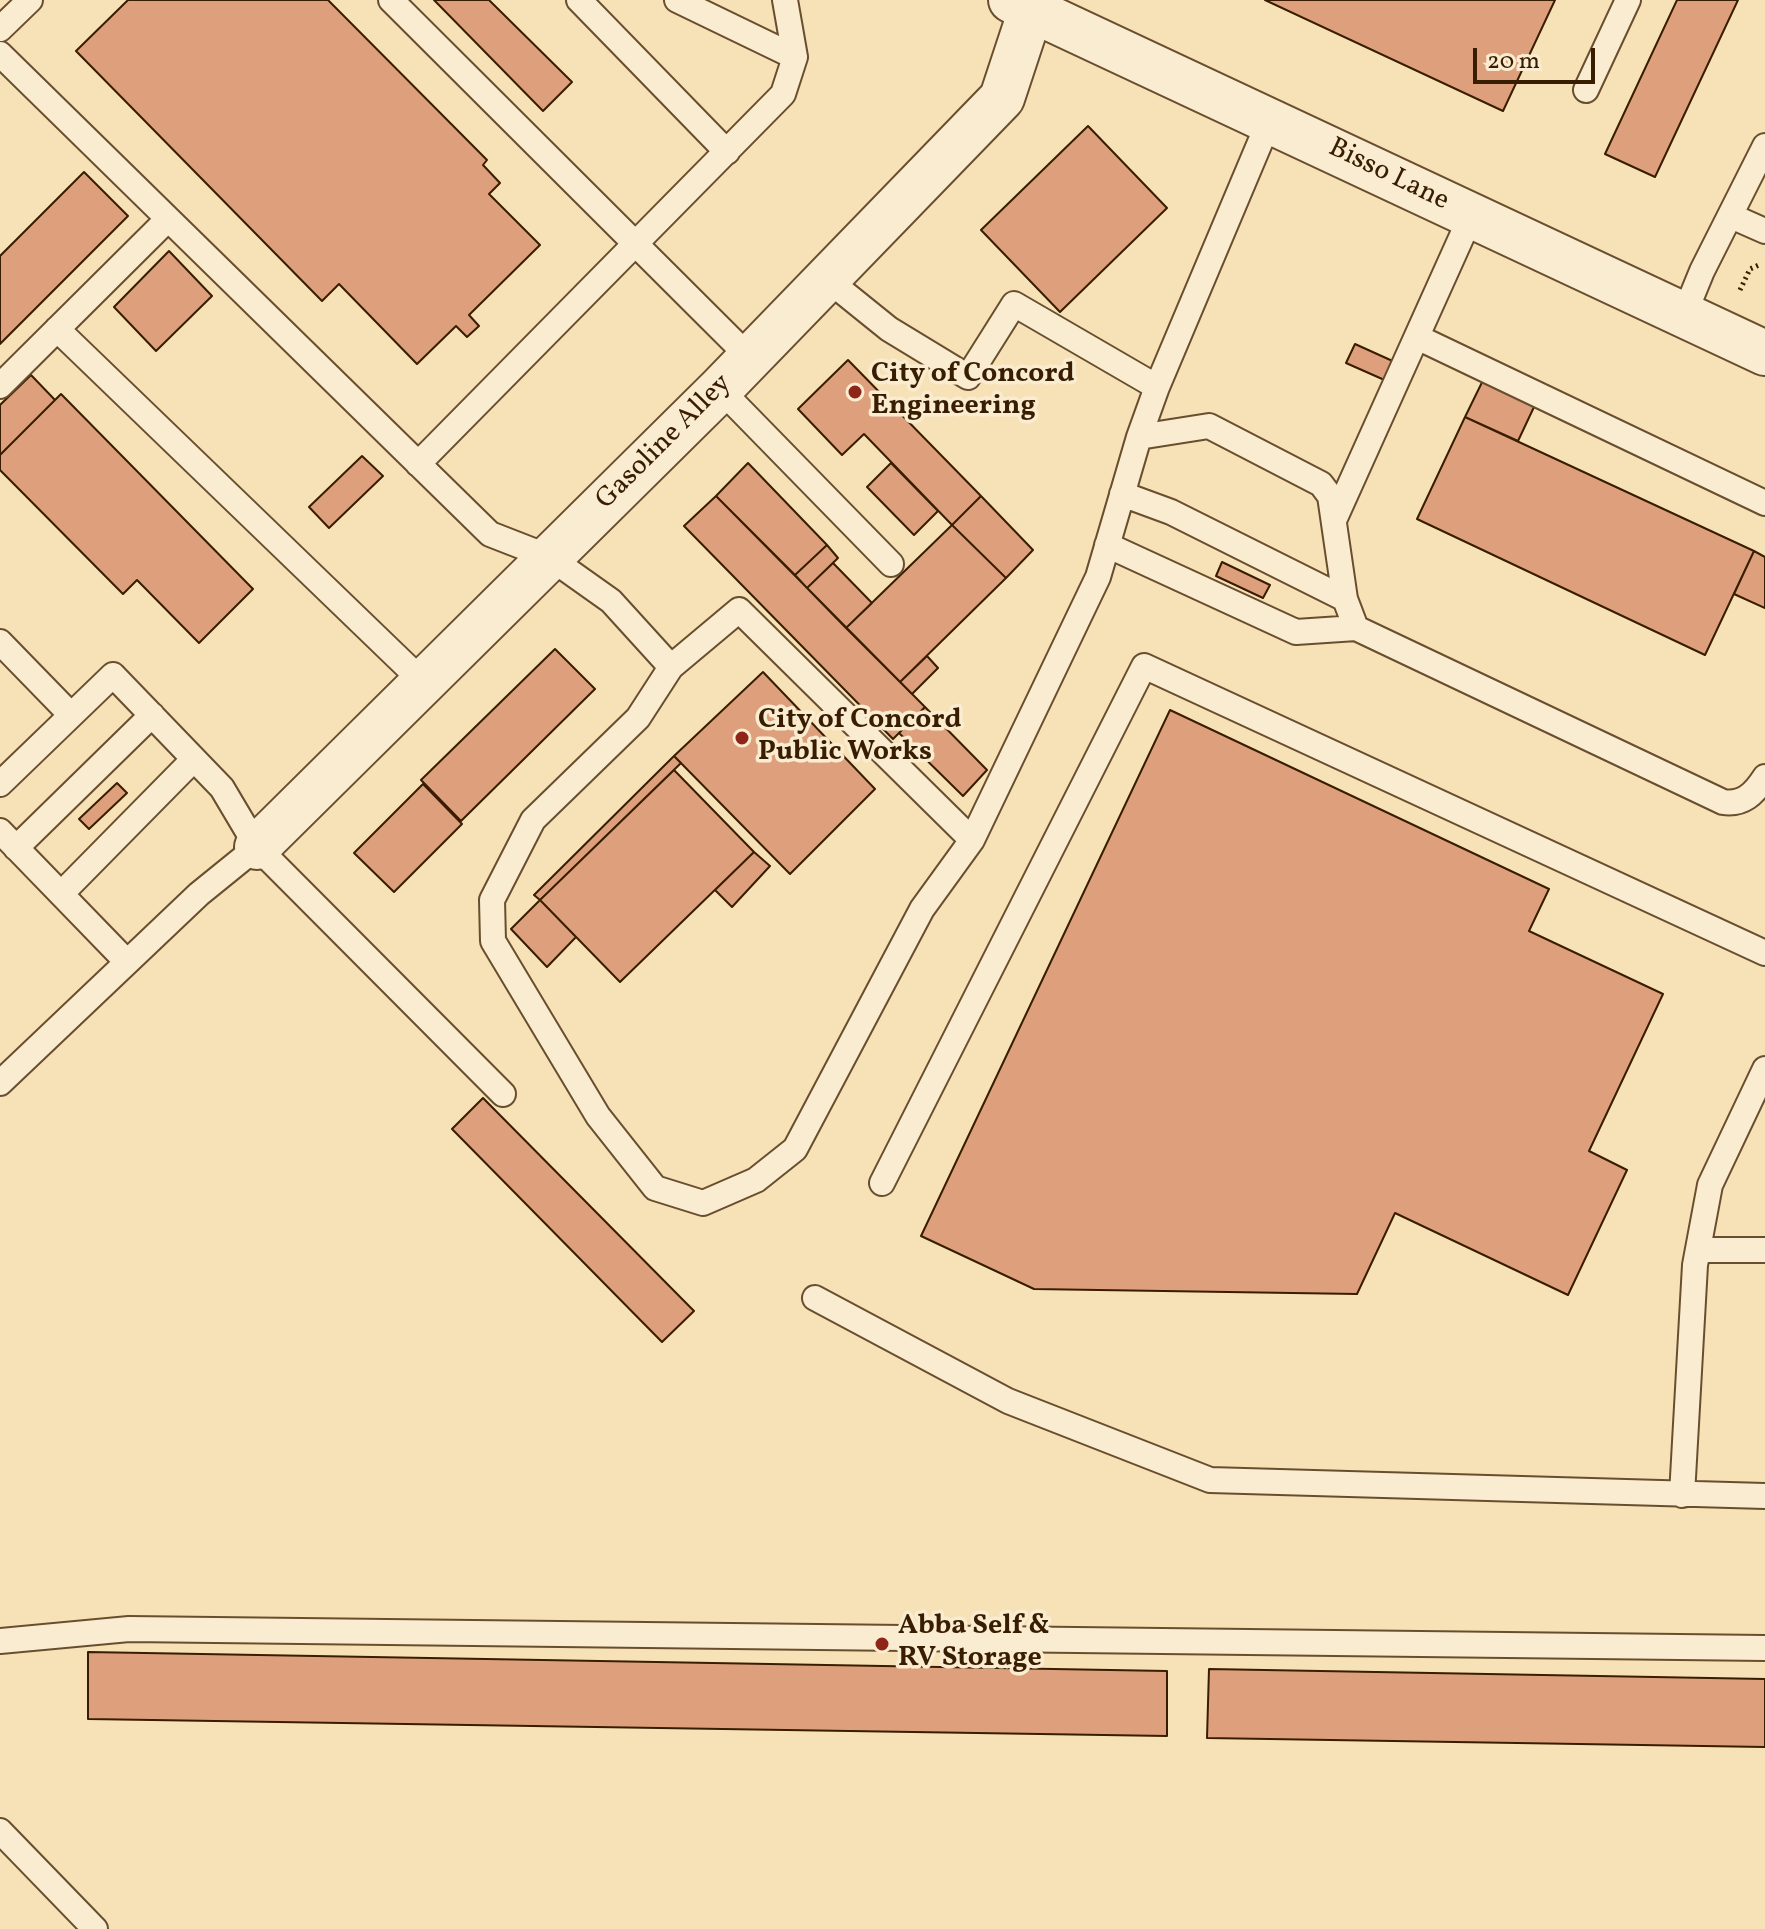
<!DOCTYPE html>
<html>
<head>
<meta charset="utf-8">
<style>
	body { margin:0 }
	#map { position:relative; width:1765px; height:1929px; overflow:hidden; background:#f7e1b6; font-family:Vollkorn,serif }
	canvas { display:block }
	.scale { position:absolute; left:1473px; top:48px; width:122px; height:36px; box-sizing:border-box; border:4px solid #381d01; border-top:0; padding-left:10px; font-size:24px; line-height:28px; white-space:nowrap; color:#381d01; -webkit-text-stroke:6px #faecd0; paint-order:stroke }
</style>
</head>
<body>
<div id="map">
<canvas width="1765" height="1929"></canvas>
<div class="scale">20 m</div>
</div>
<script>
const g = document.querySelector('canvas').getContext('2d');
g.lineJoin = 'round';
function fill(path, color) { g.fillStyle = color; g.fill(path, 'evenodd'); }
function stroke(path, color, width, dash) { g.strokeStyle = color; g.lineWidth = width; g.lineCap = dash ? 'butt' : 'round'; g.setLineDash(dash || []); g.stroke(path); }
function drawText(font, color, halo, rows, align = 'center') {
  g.font = font + ' Vollkorn,serif'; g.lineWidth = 7; g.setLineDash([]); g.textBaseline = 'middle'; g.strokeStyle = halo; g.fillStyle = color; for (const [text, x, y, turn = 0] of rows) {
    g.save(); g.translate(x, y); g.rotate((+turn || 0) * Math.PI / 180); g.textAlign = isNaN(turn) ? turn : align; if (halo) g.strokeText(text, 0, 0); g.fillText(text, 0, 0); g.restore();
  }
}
const building = new Path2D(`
	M128 0H328L487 160 483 165 500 183 489 194 540 245 469 315 479 326 467 337 456 326 417 364 339 284 322 301 76 51Z
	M434 0H489L572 82 543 111Z
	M1265 0H1555L1503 111Z
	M1677 0H1738L1655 177 1605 154Z
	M1088 126 1167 208 1060 312 981 230Z
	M84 172 128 216 0 344V256Z
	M169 251 212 296 156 351 114 307Z
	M1355 344 1397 363 1389 382 1346 363Z
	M848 360 981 496 952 525 864 434 842 455 798 409Z
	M1490 366 1542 390 1518 441 1465 417Z
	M31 375 55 400 0 455V405Z
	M61 394 253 589 199 643 137 580 123 594 0 470V455Z
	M1465 417 1754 551 1705 655 1417 519Z
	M362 456 383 476 329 528 309 507Z
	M748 463 827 545 795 575 716 496Z
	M891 463 938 511 914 535 867 487Z
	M716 496 925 707 893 739 684 526Z
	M981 496 1033 550 1006 578 952 525Z
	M952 525 1006 578 900 682 846 628Z
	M827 545 838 558 807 588 795 575Z
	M1754 551 1765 557V608L1734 594Z
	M1222 562 1270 585 1263 598 1216 576Z
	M833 563 872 603 846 628 807 588Z
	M555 649 595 689 461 821 421 780Z
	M927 656 938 668 912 694 900 682Z
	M763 672 875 789 790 874 674 756Z
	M925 707 987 770 963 796 899 733Z
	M1170 710 1549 889 1529 931 1663 994 1589 1151 1627 1170 1568 1295 1395 1213 1357 1294 1034 1289 921 1236Z
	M674 756 681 763 540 900 534 895Z
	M674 770 754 852 620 982 540 900Z
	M117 783 127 793 89 829 79 819Z
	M423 784 462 824 394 892 354 853Z
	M754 852 770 866 732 907 715 890Z
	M540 900 576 937 547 967 511 929Z
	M483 1098 694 1311 662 1342 452 1129Z
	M88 1652 1167 1671V1736L88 1719Z
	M1209 1669 1765 1679V1747L1207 1738Z`);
fill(building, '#dea07c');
stroke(building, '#381d01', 2);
const service = new Path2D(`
	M391 0 750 358
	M579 0 727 152
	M785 0 795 57
	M0 29 30 0
	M0 54 490 534 549 557 611 601 671 667 638 718 533 820 492 900 493 941 598 1116 655 1188 703 1203 756 1180 795 1149 922 909 972 840 1098 577 1139 437 1157 387 1270 119
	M1586 90 1628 0
	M1731 216 1765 231
	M827 279 889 329 968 377 1014 304 1157 387
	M1684 315 1702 271 1765 146
	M57 329 424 683
	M1417 337 1765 503
	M0 386 168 219
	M720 389 891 564
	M1139 437 1209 426 1321 484 1330 496 1345 599 1356 628 1723 802C1743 805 1754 794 1765 777
	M418 464 783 94 795 57 677 0
	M1122 494 1171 512 1345 599
	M1335 518 1471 216
	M1107 545 1296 632 1356 628
	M0 642 71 715
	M671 667 739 610 972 840
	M0 784 113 675 222 788 257 847 503 1094
	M0 831 127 962
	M16 848 152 715
	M61 894 194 759
	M0 1083 199 894 257 847
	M882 1183 1144 666 1765 953
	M1698 1250H1765
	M815 1298 1008 1401 1210 1480 1765 1496
	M1682 1495 1695 1265 1710 1185 1765 1069
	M0 1641 129 1629 1765 1648
	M0 1831 95 1929`);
const minor = new Path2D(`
	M1011 0 1765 353
	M257 847 720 389 1002 98 1031 10`);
stroke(service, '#684e2e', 28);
stroke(minor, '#684e2e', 48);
stroke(new Path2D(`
	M1740 290 1750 269 1761 264`), '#381d01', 5, [2, 4]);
stroke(service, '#faecd0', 24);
stroke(minor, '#faecd0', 44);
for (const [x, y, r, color] of [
	[855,392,8,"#8f2418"],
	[742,738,8,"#8f2418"],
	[882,1644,8,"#8f2418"]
]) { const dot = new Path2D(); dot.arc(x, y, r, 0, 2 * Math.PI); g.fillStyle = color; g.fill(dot); stroke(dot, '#faecd0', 3); }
drawText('28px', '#381d01', '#faecd0', [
	["Bisso Lane",1388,176,26],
	["Gasoline Alley",665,443,-45]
]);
drawText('bold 28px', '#381d01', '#faecd0', [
	["City of Concord",871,376],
	["Engineering",871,408],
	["City of Concord",758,722],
	["Public Works",758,754],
	["Abba Self &",898,1628],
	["RV Storage",898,1660]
], 'left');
</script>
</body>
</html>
